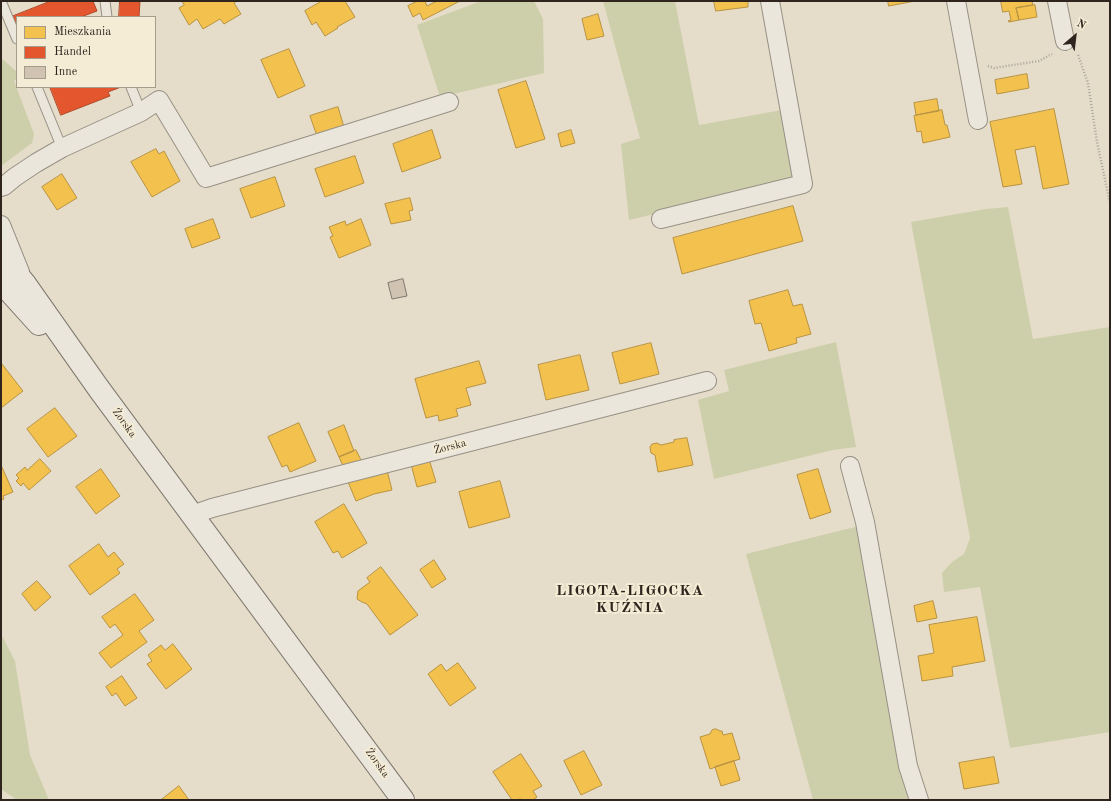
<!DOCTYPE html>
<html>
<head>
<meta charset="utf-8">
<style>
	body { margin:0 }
	#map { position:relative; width:1111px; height:801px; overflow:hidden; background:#e5ddc9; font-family:"Old Standard TT",serif }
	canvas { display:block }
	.frame { position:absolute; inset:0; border:2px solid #2f241e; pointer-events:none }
	.legend { position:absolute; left:16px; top:16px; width:140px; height:72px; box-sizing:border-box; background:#f5ecd5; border:1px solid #a69c8c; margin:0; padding:5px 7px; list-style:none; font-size:12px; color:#2f241e }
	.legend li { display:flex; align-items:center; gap:8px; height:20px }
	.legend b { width:20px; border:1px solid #a69c8c }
	.north { position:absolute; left:1055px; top:16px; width:40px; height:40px; -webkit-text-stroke:3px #f5ecd5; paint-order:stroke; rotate:28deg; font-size:11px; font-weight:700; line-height:16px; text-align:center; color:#2f241e }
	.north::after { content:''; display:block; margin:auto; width:14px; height:18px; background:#2f241e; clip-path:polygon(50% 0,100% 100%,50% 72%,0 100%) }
</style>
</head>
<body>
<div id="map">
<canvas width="1111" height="801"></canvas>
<div class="frame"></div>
<ul class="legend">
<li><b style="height:11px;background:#f2c14e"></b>Mieszkania</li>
<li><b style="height:11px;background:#e4572e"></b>Handel</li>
<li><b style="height:11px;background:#d1c3b2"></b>Inne</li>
</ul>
<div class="north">N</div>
</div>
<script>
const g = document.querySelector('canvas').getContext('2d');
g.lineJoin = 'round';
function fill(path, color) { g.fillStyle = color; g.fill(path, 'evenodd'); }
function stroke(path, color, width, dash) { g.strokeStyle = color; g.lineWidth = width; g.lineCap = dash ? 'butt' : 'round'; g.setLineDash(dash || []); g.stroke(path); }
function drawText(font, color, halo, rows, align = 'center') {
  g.font = font + ' "Old Standard TT",serif'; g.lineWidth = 4; g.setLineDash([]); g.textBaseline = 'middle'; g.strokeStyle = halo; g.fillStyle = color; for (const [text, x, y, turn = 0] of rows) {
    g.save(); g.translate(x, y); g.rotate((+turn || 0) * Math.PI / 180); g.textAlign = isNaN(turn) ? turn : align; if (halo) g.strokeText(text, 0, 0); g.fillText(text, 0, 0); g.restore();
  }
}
fill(new Path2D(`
	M481 1H534L543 19 544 73 440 97 417 25Z
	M603 1H675L699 125 782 110 796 180 629 220 621 144 640 138Z
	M1 58 16 71 17 73V79L14 81 34 134 32 143 1 166Z
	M1008 207 1033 339 1110 327V732L1010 748 980 587 944 592 942 573 952 562 964 554 970 538 911 222 986 209Z
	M836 342 856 447 833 450 714 479 698 400 729 391 724 370Z
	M859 526 913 800H813L746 554Z
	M1 634 15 661 30 755 49 800H17L1 789Z`), '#cdcfab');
const homes = new Path2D(`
	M182 1H237L234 3 241 14 224 24 220 19 203 29 197 19 189 25 179 8 184 5Z
	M322 1H345L355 17 337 27 338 28 325 36 316 22 312 25 305 11Z
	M418 1H425L427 6 437 1H460L423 20 420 13 413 17 408 6Z
	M714 1H748V7L716 11Z
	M888 1H915L889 6Z
	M1001 1H1032L1033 5 1016 8 1019 20 1009 22 1008 21 1011 20 1009 11 1003 12Z
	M1035 5 1037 17 1019 20 1016 8Z
	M598 14 604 36 587 40 582 19Z
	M289 49 305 86 278 98 261 60Z
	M1027 74 1029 88 997 94 995 80Z
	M526 81 545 139 516 148 498 90Z
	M937 99 939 111 916 115 914 103Z
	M338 107 344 127 317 136 310 116Z
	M1054 109 1069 184 1043 189 1035 146 1015 150 1022 184 1003 187 990 122Z
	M942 110 945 125H947L950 137 923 143 921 131 917 132 914 116Z
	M432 130 441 158 402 172 393 144Z
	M571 130 575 143 561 147 558 134Z
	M156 149 159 154 164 151 180 181 152 197 131 162Z
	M355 156 364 183 325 197 315 169Z
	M62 174 77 198 57 210 42 187Z
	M275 177 285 206 251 218 240 189Z
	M410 198 413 210 409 211 411 220 391 224 385 204Z
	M793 206 803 241 682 274 673 238Z
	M213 219 220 238 192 248 185 229Z
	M361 219 371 245 339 258 330 237 333 236 329 227 345 221 346 225Z
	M788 290 793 306 802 304 811 334 796 338 797 343 769 351 761 323 755 324 749 301Z
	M651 343 659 374 620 384 612 353Z
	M580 355 589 390 546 400 538 365Z
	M479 361 486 383 466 388 471 405 456 409 458 416 439 421 438 415 426 418 415 379Z
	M2 364 23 391 1 408V365Z
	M55 408 77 436 48 457 27 429Z
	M299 423 316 461 290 472 287 465 282 467 268 437Z
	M344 425 354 451 339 457 328 432Z
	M687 438 693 465 658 472 655 455 651 453 650 447 652 444 657 443 661 445 674 442V440Z
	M356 450 361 460 344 468 339 457Z
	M40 459 51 471 29 490 23 483 21 486 16 481 19 478 16 475 25 467 27 470Z
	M429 459 436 482 417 487 411 464Z
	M1 465 13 492 3 496 4 499 1 500Z
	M101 469 120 496 96 514 76 487Z
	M818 469 831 512 810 519 797 475Z
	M387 470 392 490 374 494 356 501 348 482Z
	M500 481 510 517 469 528 459 492Z
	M344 504 367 543 342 558 338 551 333 553 315 522Z
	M99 544 108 557 114 552 124 564 117 569 120 573 90 595 69 566Z
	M434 560 446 579 432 588 420 570Z
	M381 567 418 615 390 635 367 604 362 602 357 599 358 591 370 582 367 578Z
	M37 581 51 597 35 611 22 594Z
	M135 594 154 620 139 631 147 642 111 668 99 653 123 635 115 624 110 628 102 617Z
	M933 601 937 618 917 622 914 606Z
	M977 617 985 661 952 667 953 676 922 681 918 656 934 653 929 625Z
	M173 644 192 669 166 689 147 664 152 661 148 655 161 645 165 650Z
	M458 663 476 688 450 706 428 674 441 664 446 671Z
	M122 676 137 698 125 706 116 693 112 696 106 687Z
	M716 729 720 731H722L723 735 732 733 740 759 710 769 700 737 710 734 712 730Z
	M584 751 602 785 581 795 564 761Z
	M521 754 542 786 533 791 537 797 533 800H522L521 799 512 800 493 772Z
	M994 757 999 783 964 789 959 763Z
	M734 761 740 780 721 786 715 767Z
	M179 786 189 800H161Z`);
fill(homes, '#f2c14e');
stroke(homes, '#b89240', 1);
const shops = new Path2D(`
	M51 1H93L97 11 81 17H17V31L11 17Z
	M120 1H140L139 17H119Z
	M50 87H121L108 92 110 96 61 115Z`);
fill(shops, '#e4572e');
stroke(shops, '#ae4829', 1);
const building = new Path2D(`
	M403 279 407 296 392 299 388 283Z`);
fill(building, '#d1c3b2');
stroke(building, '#7e786e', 1);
const lane = new Path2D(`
	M1 1 17 39
	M105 1 107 17
	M37 87 62 148
	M131 87 141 112`);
const street = new Path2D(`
	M956 1 978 120
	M1057 1 1065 41
	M1 187 4 186 15 177 36 163 62 148 141 112 159 100 206 178 449 102
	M661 219 803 184 770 1
	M1 225 20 272
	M850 466 865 522 908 766 919 800
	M192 515 212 508 707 381`);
const secondary = new Path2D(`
	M1 255 25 284 99 389 403 800
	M1 282 39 324`);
stroke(lane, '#979185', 11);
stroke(street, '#979185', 20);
stroke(secondary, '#7e786e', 24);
stroke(new Path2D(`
	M1078 55 1088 83 1097 142 1110 203
	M988 66 994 68 1039 61 1052 54`), '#a9a49c', 2.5, [1, 2]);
stroke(lane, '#eae6dc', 9);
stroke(street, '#eae6dc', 18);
stroke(secondary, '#eae6dc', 22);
drawText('11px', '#2f241e', '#f5ecd5', [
	["Żorska",124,423,54],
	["Żorska",450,447,-14],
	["Żorska",377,763,54]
]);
g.letterSpacing = '1px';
drawText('bold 15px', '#2f241e', '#f5ecd5', [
	["LIGOTA-LIGOCKA",630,591],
	["KUŹNIA",630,608]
]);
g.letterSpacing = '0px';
</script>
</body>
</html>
